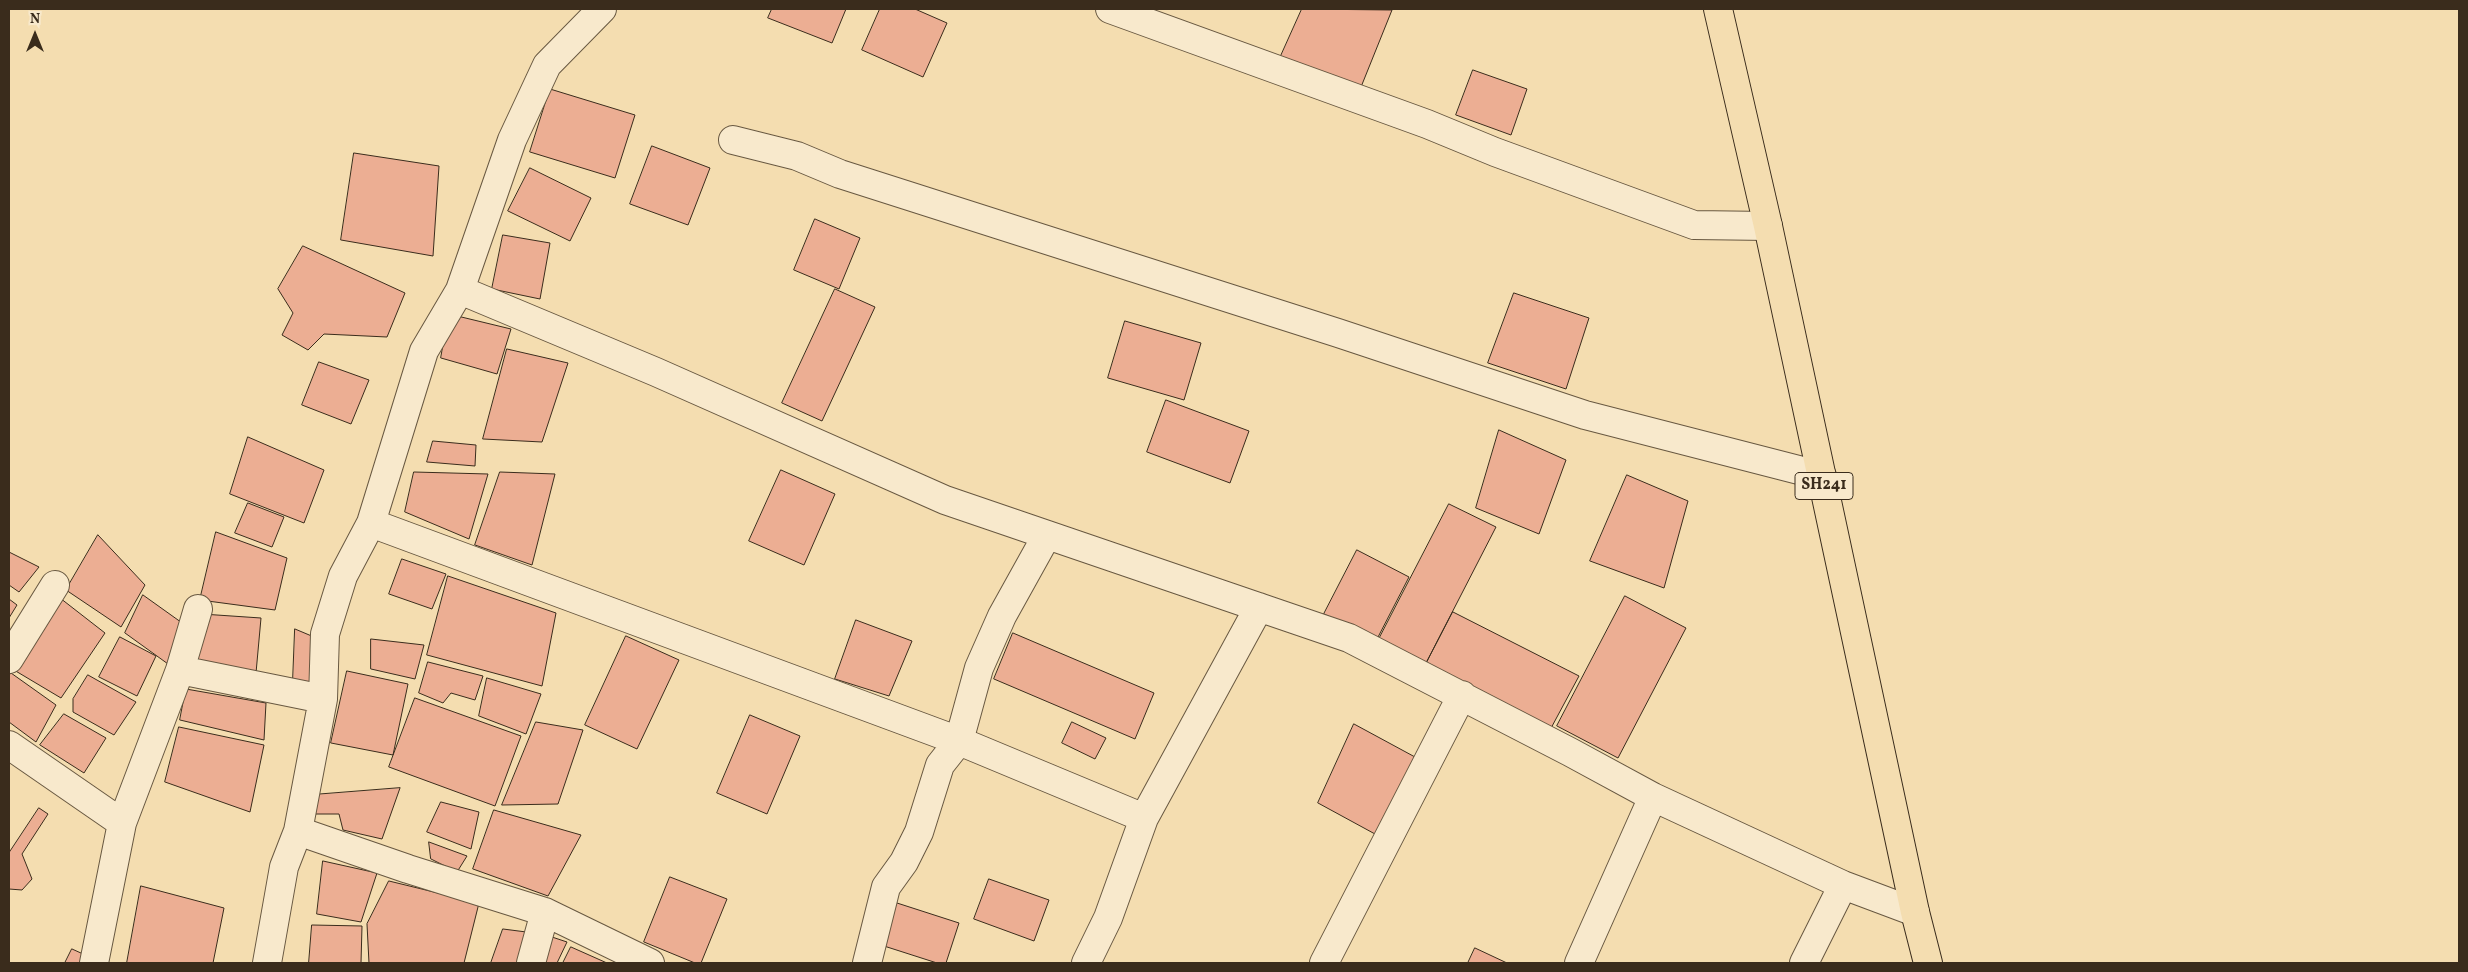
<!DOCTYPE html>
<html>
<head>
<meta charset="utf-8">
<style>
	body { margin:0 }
	#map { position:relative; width:2468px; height:972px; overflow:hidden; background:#f4ddb0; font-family:Vollkorn,serif }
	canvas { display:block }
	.frame { position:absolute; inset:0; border:10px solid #3a2c1c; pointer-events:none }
	.north { position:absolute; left:10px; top:10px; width:50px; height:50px; -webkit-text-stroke:4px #f8e9cc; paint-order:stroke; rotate:0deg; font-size:14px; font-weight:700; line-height:20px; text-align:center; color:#3a2c1c }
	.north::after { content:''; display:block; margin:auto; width:18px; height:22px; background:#3a2c1c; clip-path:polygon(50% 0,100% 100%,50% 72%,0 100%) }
</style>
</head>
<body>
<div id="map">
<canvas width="2468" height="972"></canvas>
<div class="frame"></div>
<div class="north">N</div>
</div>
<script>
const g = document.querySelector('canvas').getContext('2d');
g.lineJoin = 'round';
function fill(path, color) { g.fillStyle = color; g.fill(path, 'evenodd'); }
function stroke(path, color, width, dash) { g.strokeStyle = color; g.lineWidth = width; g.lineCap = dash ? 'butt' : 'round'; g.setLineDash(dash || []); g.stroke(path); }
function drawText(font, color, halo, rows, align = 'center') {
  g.font = font + ' Vollkorn,serif'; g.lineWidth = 4; g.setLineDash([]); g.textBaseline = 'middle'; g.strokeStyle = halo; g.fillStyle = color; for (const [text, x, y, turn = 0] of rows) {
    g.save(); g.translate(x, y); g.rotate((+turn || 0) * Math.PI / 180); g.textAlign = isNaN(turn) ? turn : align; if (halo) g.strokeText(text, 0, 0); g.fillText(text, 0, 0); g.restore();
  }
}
const building = new Path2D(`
	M772 9H846L832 43 768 18Z
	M880 9H915L947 23 923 77 862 50Z
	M1302 9 1392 10 1361 87 1280 58Z
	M1473 70 1527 89 1511 135 1456 115Z
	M550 89 635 115 615 178 530 152Z
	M652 146 710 168 688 225 630 204Z
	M354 153 439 166 433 256 341 240Z
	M530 168 591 198 570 241 508 211Z
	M815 219 860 238 839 289 794 270Z
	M503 235 550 243 540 299 492 289Z
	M303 246 405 293 387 337 324 334 308 350 282 335 293 313 278 289Z
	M835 289 875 307 822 421 782 403Z
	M1514 293 1589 318 1566 389 1488 363Z
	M449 314 511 329 497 374 441 358Z
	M1125 321 1201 343 1184 400 1108 378Z
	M507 349 568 363 542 442 483 439Z
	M319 362 369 380 351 424 302 405Z
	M1166 400 1249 431 1230 483 1147 452Z
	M1499 430 1566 460 1539 534 1476 508Z
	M248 437 324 470 304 523 230 494Z
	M433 441 476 445 475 466 427 462Z
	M781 470 835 494 804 565 749 541Z
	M414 472 488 474 469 539 405 512Z
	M500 472 555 474 532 565 475 545Z
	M1627 475 1688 501 1664 588 1590 561Z
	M248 503 284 517 272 547 235 533Z
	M1449 504 1496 527 1425 665 1378 641Z
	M216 532 287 558 275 610 200 600Z
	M98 535 145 585 121 627 66 590Z
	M1357 550 1409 577 1376 641 1324 614Z
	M9 552 39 567 19 592 9 585Z
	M402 559 446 574 432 609 389 594Z
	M448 576 556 613 542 686 427 655Z
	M143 595 185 625 175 669 125 633Z
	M1625 596 1686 628 1618 758 1557 726Z
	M60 598 105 633 61 698 14 670Z
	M9 599 17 605 9 618Z
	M1453 612 1579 676 1550 730 1425 666Z
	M202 614 261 618 256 673 196 665Z
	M856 620 912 641 889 696 835 679Z
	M295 629 314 637 313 683 293 680Z
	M1013 633 1154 693 1135 739 994 679Z
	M626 636 679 660 637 749 585 725Z
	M120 637 156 656 137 696 99 677Z
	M371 639 424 645 415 679 371 669Z
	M428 662 483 676 475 700 451 693 443 703 419 693Z
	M347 671 408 684 393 755 331 743Z
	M11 673 56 705 36 742 9 722V676Z
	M88 675 136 702 114 735 73 712V699Z
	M487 678 541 694 526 734 479 716Z
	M186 689 266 703 264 740 180 720Z
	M415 698 521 736 495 806 389 767Z
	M64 714 106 738 84 773 40 745Z
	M750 715 800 736 767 814 717 793Z
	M536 722 583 730 558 804 502 805Z
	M1072 722 1106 738 1095 759 1062 743Z
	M1354 724 1415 757 1375 834 1318 803Z
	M179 727 264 745 250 812 165 782Z
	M400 788 382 839 343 830 339 814H313L312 795Z
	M441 802 479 812 471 849 427 832Z
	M39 808 48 814 22 854 32 879 22 890 9 889V853Z
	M494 810 581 835 548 896 473 869Z
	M429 842 467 856 457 872 431 859Z
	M323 861 377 873 361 922 317 914Z
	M670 877 727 899 701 963H695L644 942Z
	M989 879 1049 900 1034 941 974 919Z
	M389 881 479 903 464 963H369L367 924Z
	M141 886 224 908 213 963H127Z
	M897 903 959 923 946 963H937L884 946Z
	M312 925 362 926 361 963H309Z
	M503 929 534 933 526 963H491Z
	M543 934 567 942 557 963H535Z
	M571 947 607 963H563Z
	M1475 948 1507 963H1468Z
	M72 949 92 958 91 963H65Z`);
fill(building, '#ecae93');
stroke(building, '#3a2c1c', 1);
const street = new Path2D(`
	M1110 9 1427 124 1495 152 1694 225 1768 226
	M733 140 797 156 840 174 1338 333 1585 415 1822 476
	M460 290 656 372 945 500 1349 638 1570 752 1653 797 1843 885 1915 912
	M371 523 959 741 1144 818
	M9 659 55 585
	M180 670 323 699
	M9 745 122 823
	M298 831 408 869 545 912 650 963
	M94 963 122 823 180 670 198 609
	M267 963 284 867 298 831 323 699 325 634 343 576 371 523 424 351 460 290 512 140 547 65 602 9
	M531 963 545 912
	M867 963 886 887 904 862 919 832 940 765 959 741 979 668 1002 616 1047 535
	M1086 963 1108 918 1144 818 1259 607
	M1324 963 1462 695
	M1579 963 1653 797
	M1804 963 1843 885`);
const primary = new Path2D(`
	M1718 9 1768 226 1915 912 1928 963`);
stroke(street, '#685841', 30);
stroke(primary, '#3a2c1c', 30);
stroke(street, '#f8e9cc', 28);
stroke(primary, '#f4ddb0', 28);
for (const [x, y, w] of [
	[1824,486,58]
]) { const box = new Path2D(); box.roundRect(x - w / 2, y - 13.5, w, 27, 4); g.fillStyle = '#f8e9cc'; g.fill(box); stroke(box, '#3a2c1c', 1); }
drawText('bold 16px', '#3a2c1c', null, [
	["SH241",1824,486]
]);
</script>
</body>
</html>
